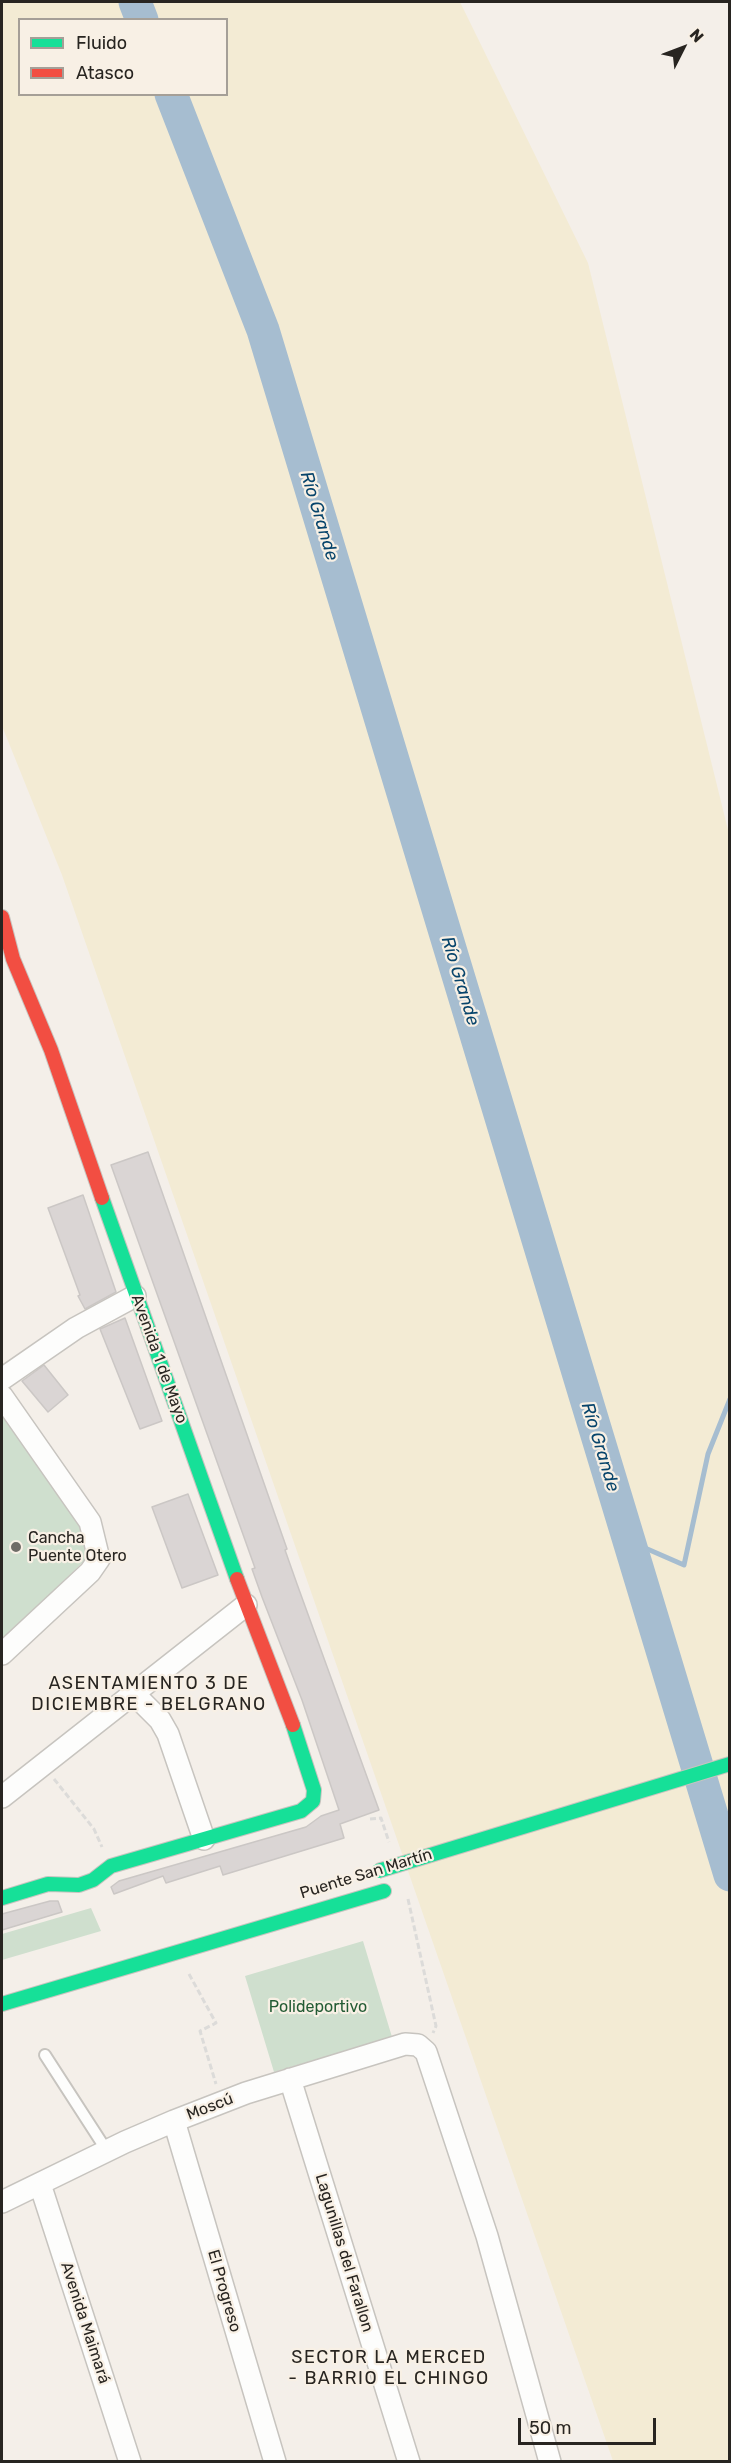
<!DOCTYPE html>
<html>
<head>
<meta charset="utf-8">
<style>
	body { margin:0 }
	#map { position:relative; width:731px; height:2463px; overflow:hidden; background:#f4efe9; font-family:Rubik,sans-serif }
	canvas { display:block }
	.frame { position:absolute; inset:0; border:3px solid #282521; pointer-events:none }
	.legend { position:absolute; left:18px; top:18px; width:210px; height:78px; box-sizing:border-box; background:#f8f0e5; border:2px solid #a59f97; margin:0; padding:8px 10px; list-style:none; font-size:18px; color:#282521 }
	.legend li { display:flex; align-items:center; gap:12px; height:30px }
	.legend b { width:30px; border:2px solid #a59f97 }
	.north { position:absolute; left:653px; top:18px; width:60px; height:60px; -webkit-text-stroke:4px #f8f0e5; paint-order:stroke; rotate:48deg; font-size:16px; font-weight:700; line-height:24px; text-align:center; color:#282521 }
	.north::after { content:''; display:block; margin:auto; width:21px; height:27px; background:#282521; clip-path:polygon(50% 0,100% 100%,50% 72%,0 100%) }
	.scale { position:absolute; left:518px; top:2418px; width:138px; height:27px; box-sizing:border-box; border:3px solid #282521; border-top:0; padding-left:8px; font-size:18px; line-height:21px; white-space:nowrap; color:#282521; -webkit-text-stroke:4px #f8f0e5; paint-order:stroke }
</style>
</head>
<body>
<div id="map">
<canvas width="731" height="2463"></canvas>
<div class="frame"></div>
<ul class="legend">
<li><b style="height:8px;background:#16e098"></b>Fluido</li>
<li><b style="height:8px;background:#f24e42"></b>Atasco</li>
</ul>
<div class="north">N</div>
<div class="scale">50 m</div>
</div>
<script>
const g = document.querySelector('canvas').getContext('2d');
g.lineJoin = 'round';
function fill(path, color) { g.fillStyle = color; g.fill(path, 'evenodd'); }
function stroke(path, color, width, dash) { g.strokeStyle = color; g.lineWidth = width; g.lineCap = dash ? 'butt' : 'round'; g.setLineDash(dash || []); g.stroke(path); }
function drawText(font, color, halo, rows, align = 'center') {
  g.font = font + ' Rubik,sans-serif'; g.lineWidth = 4.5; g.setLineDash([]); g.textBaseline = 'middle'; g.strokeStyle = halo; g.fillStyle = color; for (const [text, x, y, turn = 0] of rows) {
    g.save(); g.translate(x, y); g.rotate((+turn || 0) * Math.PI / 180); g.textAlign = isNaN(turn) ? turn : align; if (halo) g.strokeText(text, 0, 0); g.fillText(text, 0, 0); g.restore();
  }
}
fill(new Path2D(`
	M2 1382 95 1532 87 1558 2 1641Z
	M91 1908 101 1931 2 1960V1934Z
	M363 1941 392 2037 274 2072 245 1976Z`), '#cfdfce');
fill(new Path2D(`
	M2 2H460L588 263 729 834V2461H613L62 875 2 726ZM20 20H226V94H20Z`), '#f3ebd4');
stroke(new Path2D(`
	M629 1541 684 1565 708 1454 730 1399`), '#a6bdd0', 5);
stroke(new Path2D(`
	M135 2 142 20
	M171 94 263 330 730 1875`), '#a6bdd0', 33);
const building = new Path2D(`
	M148 1152 287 1549 285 1550 297 1584 379 1810 340 1824 344 1838 223 1875 220 1866 166 1883 163 1876 114 1894 111 1887 119 1881 306 1827 321 1816 339 1810 302 1700 262 1597 252 1569 255 1568 111 1165Z
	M83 1195 116 1292 85 1309 78 1296 80 1295 48 1208Z
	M125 1318 162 1421 140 1429 100 1329Z
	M44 1365 68 1395 48 1412 22 1381Z
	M188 1494 218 1575 182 1588 152 1507Z
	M50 1901H58L62 1912 2 1930V1914Z`);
fill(building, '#dad5d4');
stroke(building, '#cbc7c5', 1.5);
const lane = new Path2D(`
	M45 2055 107 2151`);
const street = new Path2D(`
	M2 1379 76 1328 135 1296
	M2 1396 90 1522 99 1559 90 1572 2 1654
	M133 1693 160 1720 168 1734 204 1839
	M2 1797 246 1605
	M290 2079 409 2462
	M174 2121 275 2462
	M40 2184 130 2462
	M2 2202 125 2142 174 2121 246 2093 405 2044 418 2045 426 2052 487 2236 550 2462`);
const fast = new Path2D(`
	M102 1198 237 1579
	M2 1898 48 1884 79 1885 93 1880 111 1866 301 1811 313 1801 314 1790 293 1725
	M2 2004 384 1891`);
const jam = new Path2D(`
	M2 917 13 959 51 1050 102 1198
	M237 1579 293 1725`);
stroke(lane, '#c7c4bf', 14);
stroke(street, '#c7c4bf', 24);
stroke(fast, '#c7c4bf', 16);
stroke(jam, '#c7c4bf', 16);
stroke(new Path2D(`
	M54 1779 94 1829 102 1847
	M370 1819 381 1818 389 1842
	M408 1899 436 2026 433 2033
	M189 1974 216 2023 200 2031 216 2084`), '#dcdbd9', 3, [6, 3]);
stroke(lane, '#fdfdfc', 10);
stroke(street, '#fdfdfc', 21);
stroke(fast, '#16e098', 14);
stroke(jam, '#f24e42', 14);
const fastBridge = new Path2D(`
	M378 1871 730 1764`);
stroke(fastBridge, '#c7c4bf', 16, []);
stroke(fastBridge, '#16e098', 14);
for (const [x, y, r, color] of [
	[16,1547,6,"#6f6c67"]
]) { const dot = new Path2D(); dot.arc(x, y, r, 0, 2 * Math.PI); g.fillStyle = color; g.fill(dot); stroke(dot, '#f8f0e5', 2); }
drawText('16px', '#282521', '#f8f0e5', [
	["Avenida 1 de Mayo",159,1359,70],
	["Puente San Martín",366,1874,-17],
	["Moscú",210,2107,-21],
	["Lagunillas del Farallon",344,2253,73],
	["El Progreso",224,2291,74],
	["Avenida Maimará",85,2323,72]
]);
drawText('16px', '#282521', '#f8f0e5', [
	["Cancha",28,1538],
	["Puente Otero",28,1556]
], 'left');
drawText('16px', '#235b34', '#f8f0e5', [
	["Polideportivo",318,2007]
]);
drawText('italic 18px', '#07446b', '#f8f0e5', [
	["Río Grande",319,516,73],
	["Río Grande",460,981,73],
	["Río Grande",600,1447,73]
]);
g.letterSpacing = '1.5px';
drawText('18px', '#282521', '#f8f0e5', [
	["ASENTAMIENTO 3 DE",149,1684],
	["DICIEMBRE - BELGRANO",149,1705],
	["SECTOR LA MERCED",389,2358],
	["- BARRIO EL CHINGO",389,2379]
]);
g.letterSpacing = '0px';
</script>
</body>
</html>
